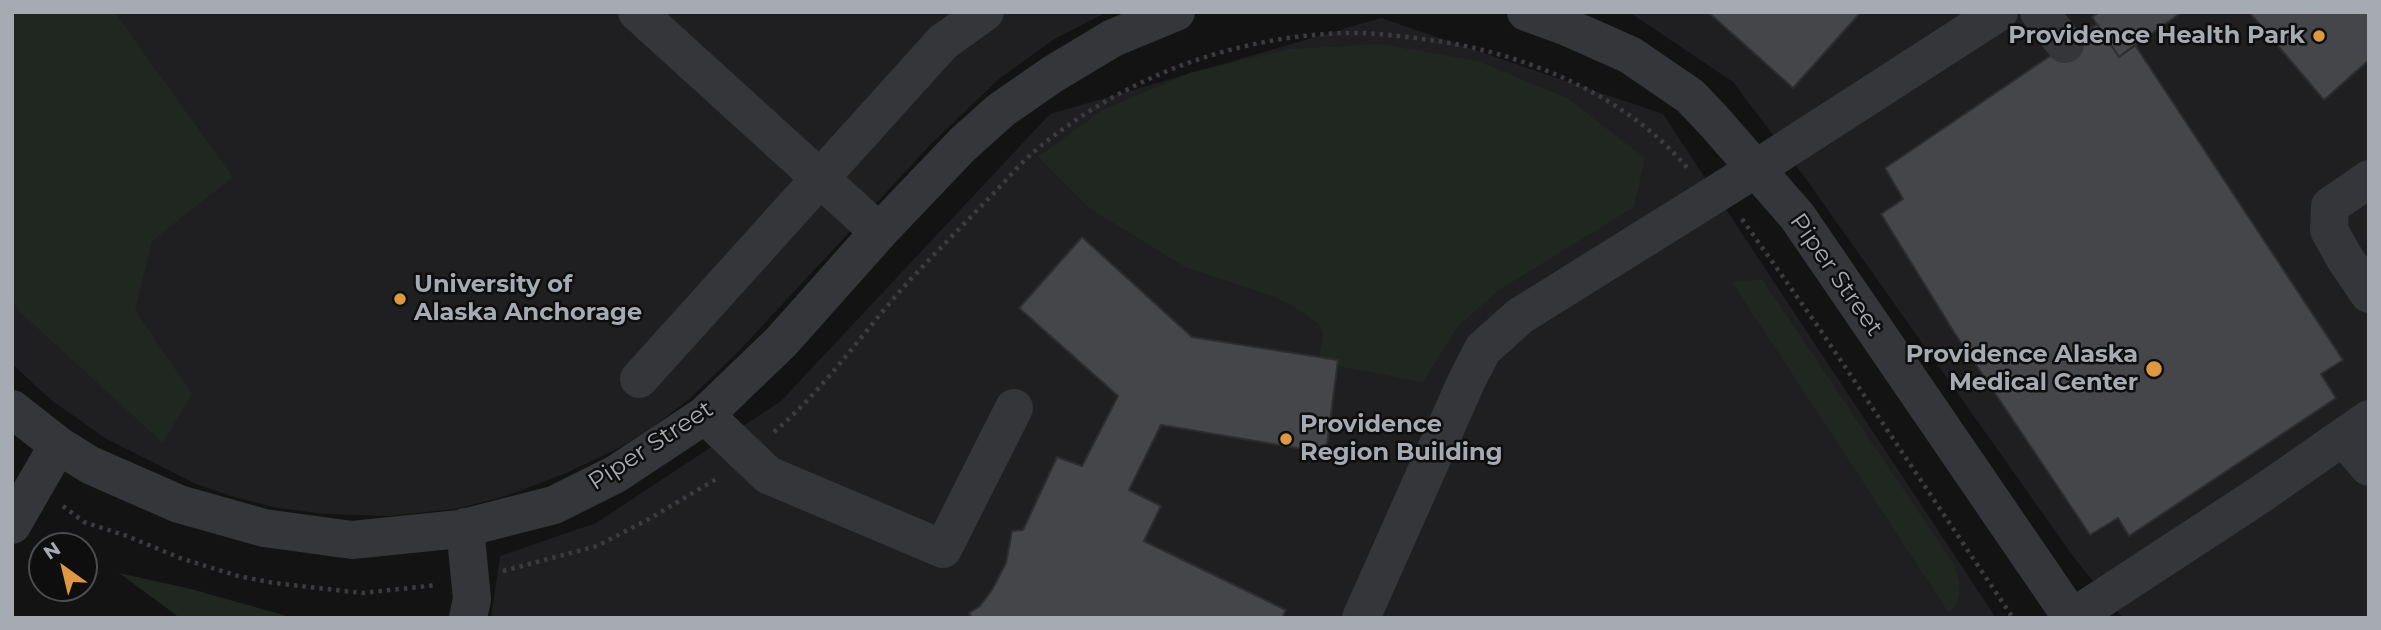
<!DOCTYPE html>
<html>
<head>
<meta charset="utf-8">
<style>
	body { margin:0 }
	#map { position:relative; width:2381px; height:630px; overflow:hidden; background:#131314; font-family:Montserrat,sans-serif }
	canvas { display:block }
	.frame { position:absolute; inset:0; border:14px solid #a6abb3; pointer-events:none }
	.north { position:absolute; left:28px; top:532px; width:70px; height:70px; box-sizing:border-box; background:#0e0e0f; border:2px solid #4b4d51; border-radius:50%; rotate:326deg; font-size:19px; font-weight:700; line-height:28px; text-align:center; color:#a6abb3 }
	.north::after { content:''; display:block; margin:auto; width:24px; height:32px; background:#de9841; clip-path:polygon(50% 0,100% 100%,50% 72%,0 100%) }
</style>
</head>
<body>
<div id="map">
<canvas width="2381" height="630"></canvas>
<div class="frame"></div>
<div class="north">N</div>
</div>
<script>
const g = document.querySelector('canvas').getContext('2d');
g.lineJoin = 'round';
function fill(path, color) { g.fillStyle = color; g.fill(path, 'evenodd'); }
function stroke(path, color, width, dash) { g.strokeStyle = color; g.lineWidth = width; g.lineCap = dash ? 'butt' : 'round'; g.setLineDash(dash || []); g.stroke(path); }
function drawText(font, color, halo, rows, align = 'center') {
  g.font = font + ' Montserrat,sans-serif'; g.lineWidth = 5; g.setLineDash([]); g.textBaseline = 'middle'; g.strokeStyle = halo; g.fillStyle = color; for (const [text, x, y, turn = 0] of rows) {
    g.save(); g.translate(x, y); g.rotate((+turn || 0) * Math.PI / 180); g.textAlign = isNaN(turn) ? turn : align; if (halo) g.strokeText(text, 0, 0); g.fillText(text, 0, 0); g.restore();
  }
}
fill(new Path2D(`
	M12 12H1107L1053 40 999 79 932 143 739 351 688 400 650 429 619 448 564 474 503 497 455 509 389 516 324 514 273 507 234 497 196 484 105 438 51 400 12 364Z
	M1629 12H2369V618H2123L2075 559 1806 179 1733 82Z
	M1381 18 1663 114 1996 618H491L500 556 596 523 781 401 1050 114Z`), '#1f1f21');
fill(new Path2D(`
	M12 12 115 13 233 177 152 241 135 310 192 394 163 443 20 312 12 300Z
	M1380 44 1478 61 1567 98 1645 158 1634 207 1499 290 1458 326 1423 382 1337 366 1319 357 1323 335 1320 325 1303 312 1273 296 1185 267 1089 208 1038 157 1102 110 1189 73 1289 49Z
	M1762 279 1954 565C1961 584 1964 598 1949 613L1732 282Z
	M119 573 191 589 294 618H180Z`), '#202620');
const building = new Path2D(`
	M1708 12H1861L1793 88Z
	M2100 12H2182L2119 57 2092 17Z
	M2249 12H2369V60L2324 100Z
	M2097 24 2119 57 2135 45 2343 360 2321 374 2336 398 2129 536 2118 518 2090 535 1954 332 1881 214 1903 199 1885 168Z
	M1082 237 1192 337 1338 360 1326 453 1161 425 1129 490 1161 506 1144 541 1286 610 1282 618H972L969 613 980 606 992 590 1006 563 1012 531 1023 530 1057 457 1082 466 1118 396 1019 308Z`);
fill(building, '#454649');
stroke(building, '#2d2d30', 2);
stroke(new Path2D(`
	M1742 219 1817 325 2013 618
	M774 432C826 388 864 330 910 280 938 250 967 221 995 192 1010 176 1025 158 1042 145 1128 76 1233 37 1344 33 1375 32 1407 37 1438 41 1529 55 1629 97 1689 170
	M63 506 84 522 127 536 180 558 238 576 274 583 362 593 437 585
	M503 571 597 546 649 519 718 478`), '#3a3c40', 4.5, [3.5, 5]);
stroke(new Path2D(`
	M637 12 879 232
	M1526 12 1567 27 1630 55 1690 96 1712 119 1797 216 2072 618
	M2039 12 2065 44
	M2369 179 2330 206 2329 230 2344 257 2369 294
	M639 379 943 42 985 12
	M12 409 58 445 90 465 179 504 264 528 352 540 460 529 554 505 616 474 705 415 781 342 879 232 963 144 1001 110 1053 74 1113 38 1176 12
	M705 415 768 475 943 549 1014 408
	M2344 438 2369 467
	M12 525 58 445
	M465 527 472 599 468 618
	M1361 618 1467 380 1483 349 1520 316 1754 170 1999 12
	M2072 618 2261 494 2369 419`), '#343639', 38);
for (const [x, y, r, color] of [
	[2319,36,7,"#de9841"],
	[400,299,7,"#de9841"],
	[2154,369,9,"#de9841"],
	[1286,439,7,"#de9841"]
]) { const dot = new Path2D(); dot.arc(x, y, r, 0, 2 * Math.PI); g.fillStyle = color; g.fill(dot); stroke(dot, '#0e0e0f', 2.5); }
drawText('bold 24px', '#a6abb3', '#0e0e0f', [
	["Providence Health Park",2305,36],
	["University of",414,285,"left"],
	["Alaska Anchorage",414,313,"left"],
	["Providence Alaska",2138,355],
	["Medical Center",2138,383],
	["Providence",1300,425,"left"],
	["Region Building",1300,453,"left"]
], 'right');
drawText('24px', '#a6abb3', '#0e0e0f', [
	["Piper Street",1836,275,55],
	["Piper Street",651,446,-33]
]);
</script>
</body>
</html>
